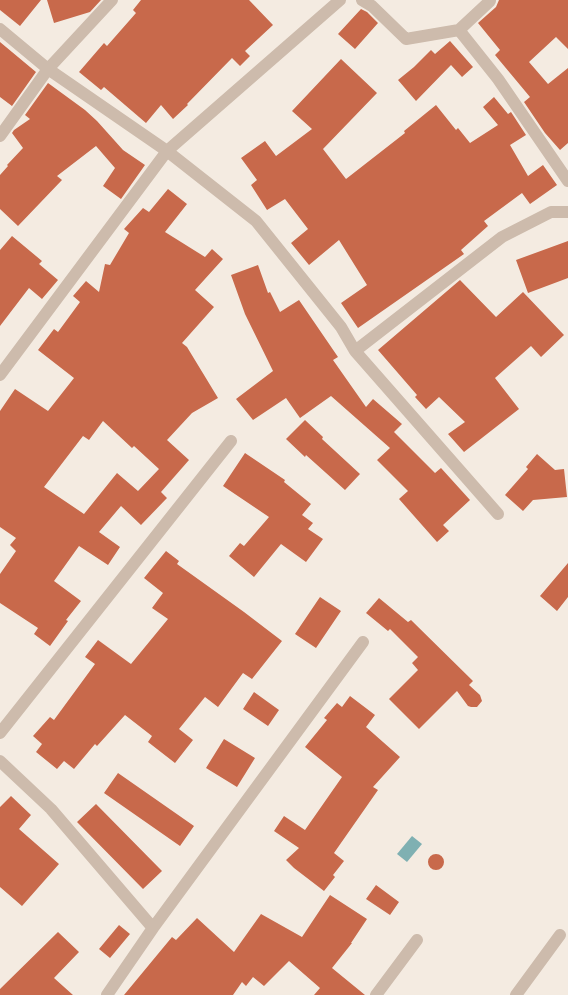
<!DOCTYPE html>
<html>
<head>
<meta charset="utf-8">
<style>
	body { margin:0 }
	canvas { display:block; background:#f4ebe1 }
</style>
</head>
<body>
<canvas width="568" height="995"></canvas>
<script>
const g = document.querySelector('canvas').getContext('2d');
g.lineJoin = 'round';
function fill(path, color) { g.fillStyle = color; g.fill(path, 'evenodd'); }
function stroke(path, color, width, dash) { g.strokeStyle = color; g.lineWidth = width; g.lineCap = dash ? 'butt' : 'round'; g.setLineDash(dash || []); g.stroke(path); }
fill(new Path2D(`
	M412 836 422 844 407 862 397 854Z`), '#7fb0b2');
fill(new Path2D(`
	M0 0H41L20 26 0 10Z
	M47 0H101L90 12 54 23Z
	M141 0H249L273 25 245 51 250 56 240 66 232 58 187 104 188 105 173 119 161 105 146 123 104 87 101 90 79 72 104 43 107 46 136 13 133 10Z
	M499 0H568V49L556 37 529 62 548 84 568 68V143L560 150 545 133 524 102 530 97 495 55 500 50 478 23 496 7Z
	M361 9 367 12 378 23 355 49 338 34Z
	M450 41 473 67 462 77 451 65 416 101 398 80 414 67 431 50 435 54Z
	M0 42 36 72 12 106 0 97Z
	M341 59 377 93 323 149 346 179 405 133 404 131 436 105 456 130 458 128 470 143 498 125 483 107 494 97 508 114 511 112 526 135 510 145 528 176 543 165 557 185 530 204 522 193 484 221 488 226 461 250 464 254 454 261 358 328 341 303 367 285 339 240 309 265 291 243 308 229 285 199 267 210 251 185 257 180 241 158 265 141 276 156 312 129 292 111Z
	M48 83 85 110 97 121 123 150 145 165 121 199 103 186 115 168 96 146 57 176 62 180 18 226 0 209V175L8 166 7 165 23 148 12 133 14 130 30 119 25 115Z
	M168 189 187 204 165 232 205 257 212 249 223 259 195 290 214 307 182 343 187 347 218 398 192 413 167 440 189 460 161 492 167 498 141 525 121 506 99 532 120 547 108 565 79 546 54 581 81 601 66 620 68 621 50 646 34 634 38 628 0 603V574L16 551 10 545 16 538 0 527V411L15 389 48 411 74 378 38 350 54 329 58 332 80 302 73 296 86 281 99 292 105 264 110 265 129 233 124 229 143 208 149 212ZM103 421 132 448 134 446 159 469 138 491 117 473 84 514 44 487 83 436 89 440Z
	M12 236 42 261 39 264 58 280 42 299 29 288 0 326V250Z
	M568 241V278L528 293 516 260Z
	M258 265 268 293 270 292 280 312 299 300 338 357 333 360 366 407 373 399 402 424 394 432 435 473 441 468 470 500 443 525 449 531 437 542 399 499 408 491 377 460 390 448 331 396 300 418 286 398 253 420 236 399 273 371 245 314 231 275Z
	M460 280 496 317 523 292 564 335 541 357 531 346 495 378 519 409 464 452 448 434 465 422 439 397 426 409 415 397 417 395 378 350Z
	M305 420 323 437 322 439 360 474 345 490 306 455 305 457 286 439Z
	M245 453 285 480 284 482 311 504 302 515 313 523 308 529 323 539 306 562 281 544 254 577 229 556 240 543 244 546 269 517 223 486Z
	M537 454 555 470 564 469 567 497 533 500 523 511 505 495 528 469 526 467Z
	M166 551 179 561 177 564 244 612 282 641 252 679 243 673 218 707 205 697 179 729 193 740 175 763 148 742 152 736 125 715 97 746 95 744 74 769 64 761 57 769 36 752 42 744 33 736 50 717 54 720 95 664 85 657 98 640 131 664 168 619 152 608 163 593 144 578Z
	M568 563V597L557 611 540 596Z
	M320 597 341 611 316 648 295 634Z
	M379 598 408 622 411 620 473 681 469 685 480 695 482 701 477 707H471L468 706 457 691 419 729 389 699 418 670 412 663 418 657 390 629 388 631 366 613Z
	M254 692 279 710 268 726 243 709Z
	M350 696 375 715 366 727 400 757 373 787 378 790 334 853 344 861 333 875 335 877 324 891 294 868 286 860 299 848 274 831 284 816 305 830 342 777 305 747 327 720 324 718 337 703 342 707Z
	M224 739 255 758 237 787 206 768Z
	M118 773 194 826 180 846 104 793Z
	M11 796 31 815 19 829 59 864 22 906 0 887V807Z
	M96 804 162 871 143 889 77 822Z
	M428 862a8 8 0 1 1 16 0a8 8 0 1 1-16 0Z
	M376 885 399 902 390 915 366 899Z
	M330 895 367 919 351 943H352L332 968 365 995H314L320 988 289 961 264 986 253 977 246 986 242 982 233 995H124L172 937 176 940 197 918 234 952 261 914 302 937Z
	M119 925 130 934 110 958 99 949Z
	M58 932 79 952 54 978 73 995H0V989Z`), '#c8694b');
stroke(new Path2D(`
	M362 0 372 6 406 39 459 30 498 79 568 181
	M0 29 48 69 167 151 256 221 341 327 355 351 502 237 551 212H568
	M459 30 490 1V0
	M0 136 48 69 112 0
	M355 351 498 514
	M0 375 167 151 340 0
	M0 733 231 441
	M0 761 51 809 153 928
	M107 995 153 928 363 642
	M376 995 417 940
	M516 995 560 935`), '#cdbbac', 12);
</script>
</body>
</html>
